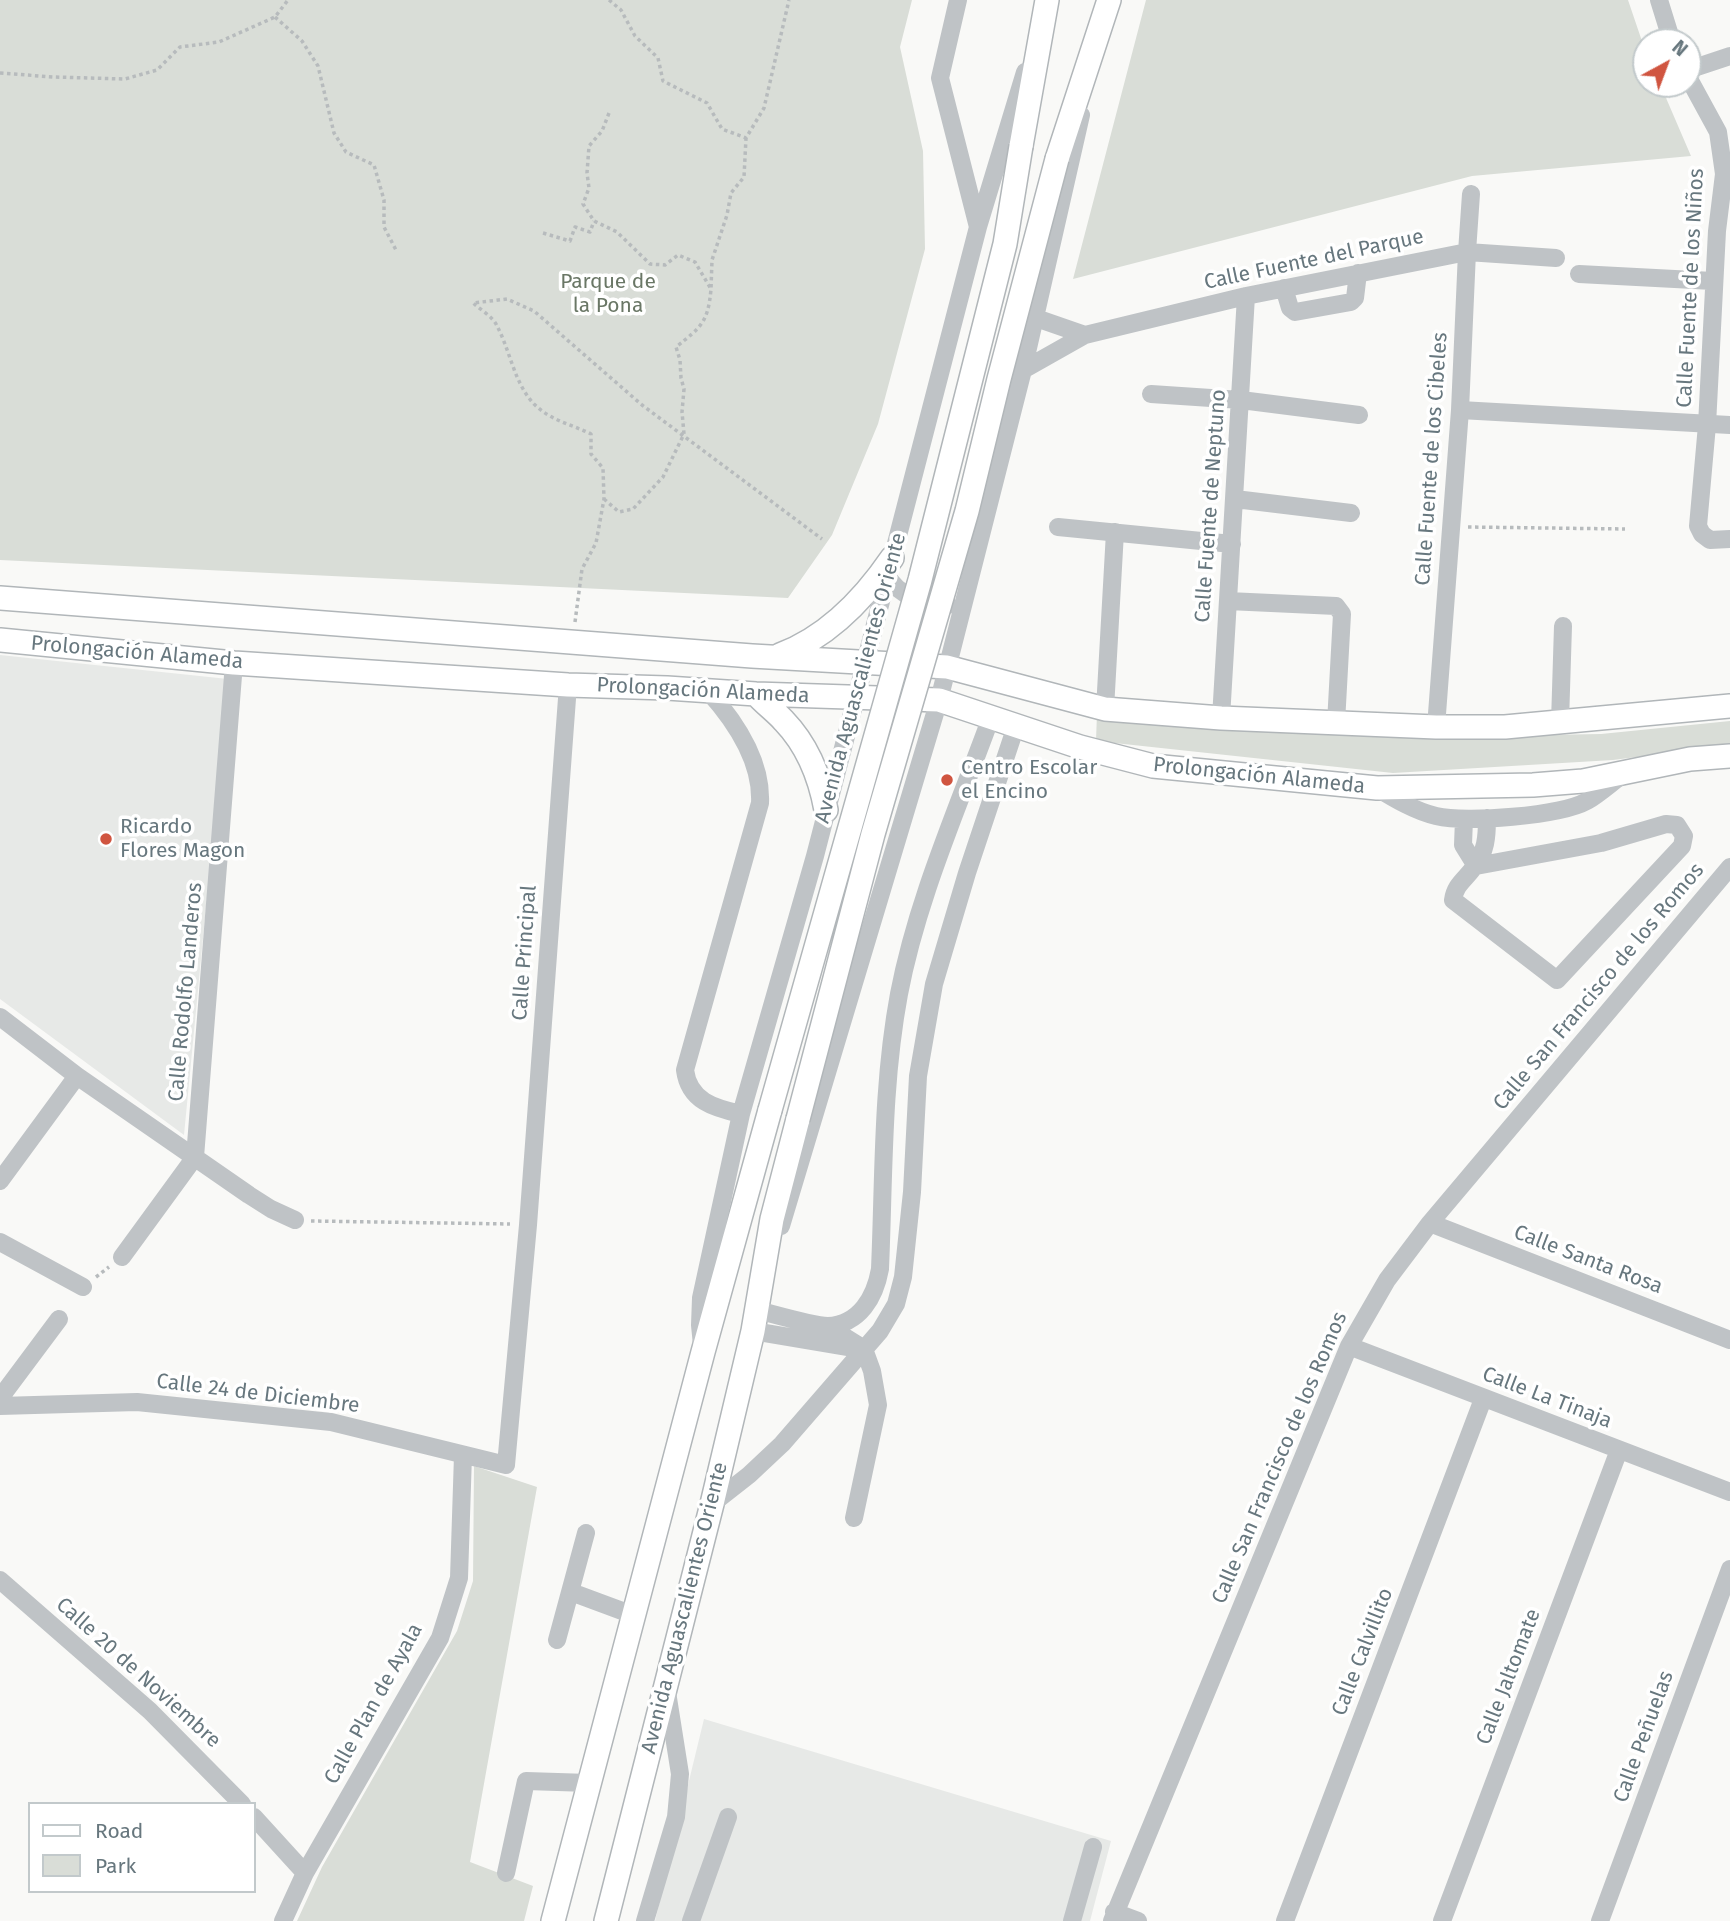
<!DOCTYPE html>
<html>
<head>
<meta charset="utf-8">
<style>
	body { margin:0 }
	#map { position:relative; width:1730px; height:1921px; overflow:hidden; background:#f9f9f7; font-family:"Fira Sans",sans-serif }
	canvas { display:block }
	.legend { position:absolute; left:28px; top:1802px; width:228px; height:91px; box-sizing:border-box; background:#fff; border:2px solid #c2c9cb; margin:0; padding:9px 12px; list-style:none; font-size:21px; color:#67777e }
	.legend li { display:flex; align-items:center; gap:14px; height:35px }
	.legend b { width:35px; border:2px solid #c2c9cb }
	.north { position:absolute; left:1632px; top:28px; width:70px; height:70px; box-sizing:border-box; background:#fff; border:2px solid #c2c9cb; border-radius:50%; rotate:41deg; font-size:19px; font-weight:700; line-height:28px; text-align:center; color:#67777e }
	.north::after { content:''; display:block; margin:auto; width:24px; height:32px; background:#d05540; clip-path:polygon(50% 0,100% 100%,50% 72%,0 100%) }
</style>
</head>
<body>
<div id="map">
<canvas width="1730" height="1921"></canvas>
<ul class="legend">
<li><b style="height:9px;background:#fff"></b>Road</li>
<li><b style="height:19px;background:#d9ddd7"></b>Park</li>
</ul>
<div class="north">N</div>
</div>
<script>
const g = document.querySelector('canvas').getContext('2d');
g.lineJoin = 'round';
function fill(path, color) { g.fillStyle = color; g.fill(path, 'evenodd'); }
function stroke(path, color, width, dash) { g.strokeStyle = color; g.lineWidth = width; g.lineCap = dash ? 'butt' : 'round'; g.setLineDash(dash || []); g.stroke(path); }
function drawText(font, color, halo, rows, align = 'center') {
  g.font = font + ' "Fira Sans",sans-serif'; g.lineWidth = 7; g.setLineDash([]); g.textBaseline = 'middle'; g.strokeStyle = halo; g.fillStyle = color; for (const [text, x, y, turn = 0] of rows) {
    g.save(); g.translate(x, y); g.rotate((+turn || 0) * Math.PI / 180); g.textAlign = isNaN(turn) ? turn : align; if (halo) g.strokeText(text, 0, 0); g.fillText(text, 0, 0); g.restore();
  }
}
fill(new Path2D(`
	M0 655 228 679 184 1135 0 999Z
	M704 1719 1111 1841 1090 1921H655Z`), '#e7e9e7');
fill(new Path2D(`
	M0 0H912L900 47 923 151 925 249 878 424 832 535 788 598 0 560Z
	M1146 0H1628L1646 53V84H1660L1691 156 1472 176 1073 279Z
	M1097 713 1311 733 1428 737 1601 734 1730 721V745L1613 760 1393 773 1096 741Z
	M474 1466 537 1487 470 1862 533 1886 524 1921H297L322 1867 457 1631 473 1581Z`), '#d9ddd7');
const major = new Path2D(`
	M1021 146 1047 0
	M1057 159 1109 0
	M0 598 752 656 947 667 1105 709 1221 718 1436 727H1505L1730 706
	M0 640 234 663 568 685 667 688 756 694 939 700 1080 747 1153 766 1377 788 1533 785 1583 781 1690 759 1730 756
	M780 655C828 637 864 599 892 558
	M756 694C765 704 776 712 784 721 808 746 820 777 826 810
	M553 1921 703 1352 770 1110
	M606 1921 712 1504 753 1331 772 1219 798 1119`);
stroke(major, '#b1b6b9', 26);
stroke(new Path2D(`
	M609 0 621 10 635 36 658 58 663 81 707 103 722 129 746 138 764 108 789 0
	M275 17 302 41 318 66 334 133 346 152 374 165 384 200V227L396 250
	M0 73 53 77 125 79 157 70 180 47 219 42 275 17 288 0
	M609 113 602 131 589 146 587 173 589 188 583 204 594 221 617 232 650 264 665 265 678 255 695 262 711 289 712 260 727 215 731 193 744 177 746 138
	M543 233 570 241 575 227 590 232 594 221
	M604 499 619 512 633 509 663 477 684 434 682 412 684 389 681 378 680 360 676 347C701 327 708 323 711 289
	M1468 527 1625 529
	M575 622 582 569 596 543 604 499 603 468 591 454V434C571 424 551 421 534 404 514 383 510 350 497 326 493 317 481 310 473 303L507 299 534 311 642 405 822 539
	M311 1221 510 1224
	M96 1277 109 1267`), '#b7bbbd', 3.5, [3.5, 3.5]);
stroke(new Path2D(`
	M958 0 940 78 978 227
	M1659 0 1672 42
	M1688 70 1730 56
	M1688 77 1718 132 1724 174 1717 231 1707 425 1698 526 1702 534 1710 540 1730 539
	M1579 274 1713 281
	M1284 288 1290 308 1295 312 1351 302 1355 298 1358 273
	M1036 318 1085 335
	M1023 370 1085 335 1246 296 1467 252 1556 258
	M1151 394 1241 400 1359 415
	M1460 410 1730 425
	M1235 499 1351 513
	M1058 527 1232 544
	M887 577 897 588 925 608 948 605
	M1228 601 1336 606 1342 614 1336 723
	M708 691C735 721 762 762 760 803L685 1070C689 1101 714 1108 741 1114
	M1105 709 1115 532
	M1221 718 1246 296
	M1560 722 1563 626
	M1436 727 1460 410 1467 252 1471 194
	M1377 788C1395 799 1415 811 1436 816 1466 823 1560 816 1587 801 1599 794 1610 784 1622 775
	M1464 819 1463 845 1476 866
	M1476 866 1601 843 1666 824 1677 825 1684 836 1682 846 1557 980 1453 900C1455 884 1466 879 1474 867 1486 852 1487 837 1487 818
	M0 1017 77 1076 249 1195 271 1209 295 1220
	M0 1181 77 1076
	M1430 1223 1730 1340
	M781 1226 939 700 1023 370 1081 115
	M0 1242 83 1287
	M122 1257 195 1157 234 663
	M757 1310C773 1314 814 1326 828 1326 860 1324 875 1297 880 1269 884 1177 882 1085 899 994 917 899 958 808 991 717
	M827 1326 864 1349 872 1371 878 1405 854 1518
	M753 1331 854 1348
	M702 1345 700 1325 701 1298 741 1114 815 856 978 227 1025 72
	M1349 1346 1730 1492
	M0 1398 59 1319
	M0 1406 137 1402 331 1422 506 1465 528 1225 568 685
	M712 1504 749 1475 782 1444 880 1331 896 1304 903 1277 912 1192 918 1076 934 984 967 873 1016 726
	M0 1580 150 1711 242 1804
	M571 1592 633 1615
	M557 1640 586 1533
	M254 1817 305 1873
	M506 1873 526 1781 589 1783
	M1114 1912 1138 1921
	M283 1921 305 1873 440 1638 459 1578 463 1455
	M645 1921 676 1817 680 1774 667 1692
	M691 1921 728 1817
	M1072 1921 1093 1847
	M1112 1921 1349 1346 1387 1280 1430 1223 1730 867
	M1285 1921 1483 1399
	M1442 1921 1619 1450
	M1600 1921 1730 1569`), '#bfc3c6', 18);
stroke(major, '#fff', 23);
const majorBridge = new Path2D(`
	M770 1110 920 580 1005 244 1021 146
	M798 1119 873 834 967 511 999 379 1057 159`);
stroke(majorBridge, '#b1b6b9', 26, []);
stroke(majorBridge, '#fff', 23);
for (const [x, y, r, color] of [
	[947,780,7,"#d05540"],
	[106,839,7,"#d05540"]
]) { const dot = new Path2D(); dot.arc(x, y, r, 0, 2 * Math.PI); g.fillStyle = color; g.fill(dot); stroke(dot, '#fff', 2.5); }
drawText('21px', '#67777e', '#fff', [
	["Calle Fuente del Parque",1314,260,-12],
	["Calle Fuente de los Niños",1691,288,-87],
	["Calle Fuente de los Cibeles",1432,459,-86],
	["Calle Fuente de Neptuno",1211,506,-86],
	["Prolongación Alameda",137,653,5],
	["Avenida Aguascalientes Oriente",861,678,-75],
	["Prolongación Alameda",703,691,3],
	["Prolongación Alameda",1259,776,6],
	["Calle Principal",525,953,-86],
	["Calle San Francisco de los Romos",1599,987,-50],
	["Calle Rodolfo Landeros",186,992,-85],
	["Calle Santa Rosa",1588,1260,21],
	["Calle 24 de Diciembre",258,1394,7],
	["Calle La Tinaja",1547,1398,21],
	["Calle San Francisco de los Romos",1280,1458,-67],
	["Avenida Aguascalientes Oriente",685,1608,-76],
	["Calle Calvillito",1363,1652,-69],
	["Calle 20 de Noviembre",138,1673,42],
	["Calle Jaltomate",1509,1677,-69],
	["Calle Plan de Ayala",374,1704,-61],
	["Calle Peñuelas",1644,1737,-70]
]);
drawText('21px', '#6a7766', '#fff', [
	["Parque de",608,282],
	["la Pona",608,306]
]);
drawText('21px', '#67777e', '#fff', [
	["Centro Escolar",961,768],
	["el Encino",961,792],
	["Ricardo",120,827],
	["Flores Magon",120,851]
], 'left');
</script>
</body>
</html>
